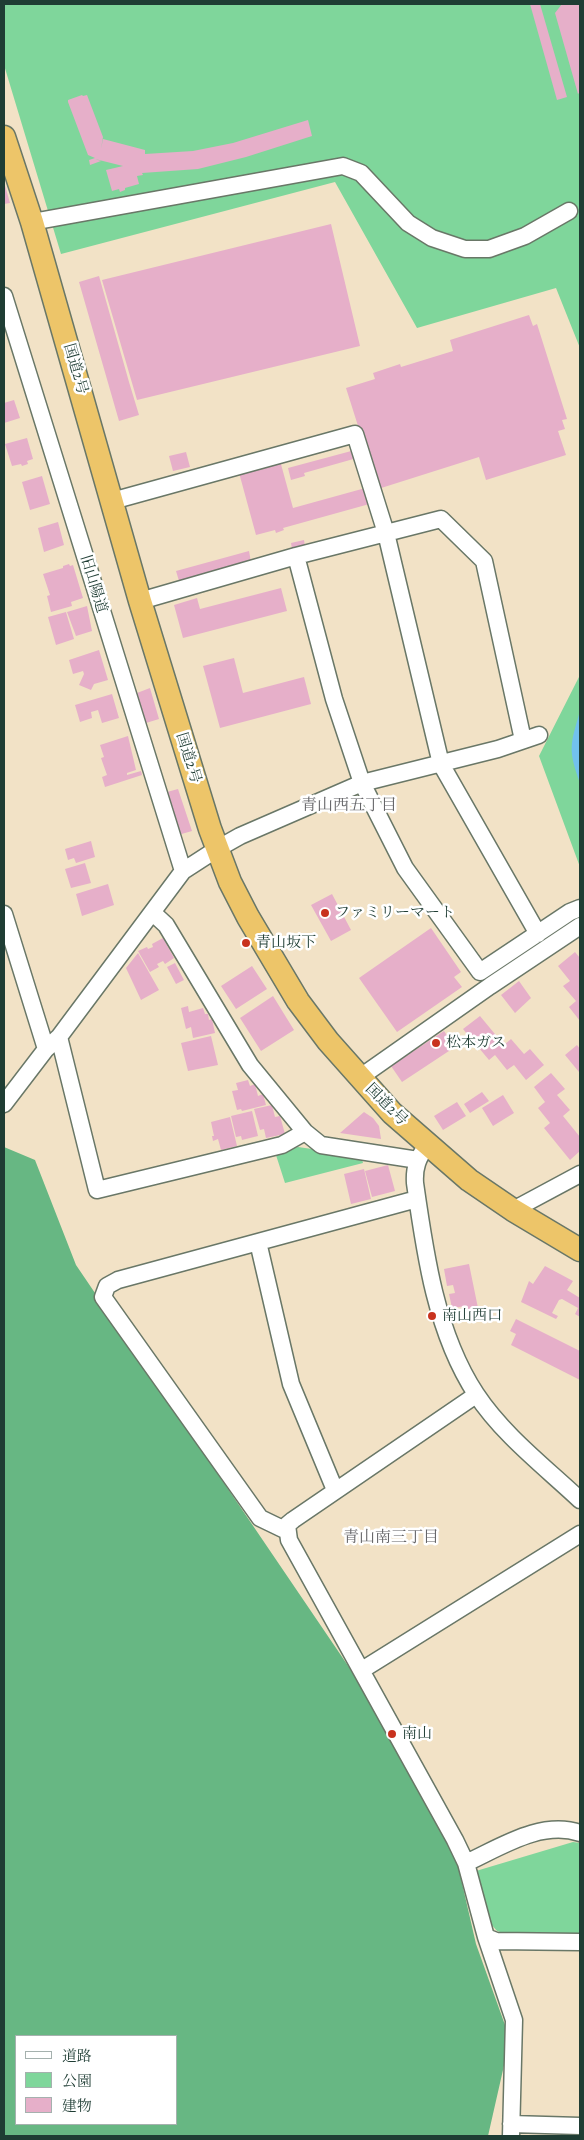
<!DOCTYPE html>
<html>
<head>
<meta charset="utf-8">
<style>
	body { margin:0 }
	#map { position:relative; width:584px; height:2140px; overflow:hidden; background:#f2e2c6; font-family:Alegreya,"Noto Serif JP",serif }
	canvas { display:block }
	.frame { position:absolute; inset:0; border:5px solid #1f3d34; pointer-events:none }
	.legend { position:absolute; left:15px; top:2035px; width:162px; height:90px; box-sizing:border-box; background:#fff; border:1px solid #a5b1ae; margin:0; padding:6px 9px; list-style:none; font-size:15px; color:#1f3d34 }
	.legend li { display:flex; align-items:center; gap:10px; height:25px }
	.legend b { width:25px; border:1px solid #a5b1ae }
</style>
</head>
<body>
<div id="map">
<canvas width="584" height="2140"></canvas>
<div class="frame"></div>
<ul class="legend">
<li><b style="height:6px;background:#fff"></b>道路</li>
<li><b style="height:14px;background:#7fd69b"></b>公園</li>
<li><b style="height:14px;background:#e6afc9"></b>建物</li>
</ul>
</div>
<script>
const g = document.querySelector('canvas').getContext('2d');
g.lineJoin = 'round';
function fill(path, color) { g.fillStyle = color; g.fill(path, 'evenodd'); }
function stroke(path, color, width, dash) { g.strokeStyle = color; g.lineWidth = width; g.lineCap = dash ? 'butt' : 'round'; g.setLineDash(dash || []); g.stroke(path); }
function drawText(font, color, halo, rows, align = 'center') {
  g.font = font + ' Alegreya,"Noto Serif JP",serif'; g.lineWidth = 5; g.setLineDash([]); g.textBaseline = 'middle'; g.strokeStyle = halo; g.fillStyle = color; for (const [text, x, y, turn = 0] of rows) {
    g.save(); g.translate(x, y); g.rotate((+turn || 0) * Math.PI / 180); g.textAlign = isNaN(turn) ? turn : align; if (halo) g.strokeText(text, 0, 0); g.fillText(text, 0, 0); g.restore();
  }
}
fill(new Path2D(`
	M4 4H580V348L556 288 417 328 335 182 61 254 4 65Z
	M580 675V867L539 756Z
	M298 1147 361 1156 363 1163 285 1183 275 1152Z
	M573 1842 580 1843V1934L503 1933 497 1931 491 1924 476 1871Z`), '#7fd69b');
fill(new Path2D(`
	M4 1147 35 1160 76 1265 355 1676 453 1844 476 1944 510 2039 488 2136H4ZM16 2036H176V2124H16Z`), '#67b783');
fill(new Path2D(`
	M580 711V783C568 750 570 745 580 711Z`), '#72c1ed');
fill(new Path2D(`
	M530 4H540L567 97 557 100Z
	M562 4H580V92L578 94 555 13Z
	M82 95 83 96 87 95 103 137 101 149 103 139 145 150V154L193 151 233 143 308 120 312 136 246 157 198 169 142 173 143 175 137 176 139 184 125 188V190L120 192 119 189 112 191 106 170 123 166 95 159 101 161 90 165 89 160 95 158 88 155 68 102V100Z
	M4 182 10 203 4 204Z
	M331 224 360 346 137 400 102 280Z
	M99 276 129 382 115 386 129 382 139 415 119 421 79 282Z
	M529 315 533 326 537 324 567 419 562 420 565 429 558 431 566 455 486 480 479 457 378 489 346 388 375 379 373 373 400 364 401 367 453 351 450 340Z
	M14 400 20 418 4 423V403Z
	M27 438 33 459 27 461 28 464 22 466 21 464 12 466 5 444Z
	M355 450 357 458 304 473 305 476 291 480 288 468Z
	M186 452 190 467 173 471 169 456Z
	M279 457 293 508 369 487 373 503 283 528 284 530 276 533 275 530 256 535 238 469Z
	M42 476 50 504 30 510 22 482Z
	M58 522 64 545 44 552 38 528Z
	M304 540 305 546 292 549 291 543Z
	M249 551 251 562 179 581 176 571Z
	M69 564 70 566 73 565 83 598 71 602 72 606 51 612 47 596 50 595 43 574 63 568V566Z
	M281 588 287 611 183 638 174 605 197 598 200 609Z
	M87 606 92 631 76 636 67 612Z
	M66 612 74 639 56 645 48 617Z
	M99 650 108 680 94 684 91 690 79 685 84 674 83 671 73 674 69 660Z
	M234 658 243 693 304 677 311 704 220 728 203 666Z
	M150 688 159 719 146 723 137 693Z
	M112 694 119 718 102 723 98 710 91 712 92 718 80 722 75 705Z
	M128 736 136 770 127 773V775L141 771 142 775 105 787 102 777 107 775 101 758 104 757 100 745Z
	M178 789 192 831 178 835 168 800H169L167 792Z
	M91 841 95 857 76 863 74 858 68 860 65 849Z
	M85 863 91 883 71 888 65 869Z
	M108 884 114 905 82 916 76 894Z
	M332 894 351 930 331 941 311 905Z
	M431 928 461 972 454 977 462 987 397 1032 359 978Z
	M163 938 174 958 165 964 163 961 157 964 159 967 150 972 138 951 147 947 148 949 153 947 152 944Z
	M575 952 580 958V1021L569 1007 576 1001 563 986 570 981 558 966Z
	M138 953 159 990 141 1000 126 968Z
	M175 963 184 980 176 984 167 967Z
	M252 966 267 989 236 1009 221 986Z
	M519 981 531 998 515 1013 501 995Z
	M273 996 294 1030 261 1051 240 1018Z
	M188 1006 189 1012 203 1008 205 1014H208L209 1020 212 1019 215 1033 193 1038 191 1027 186 1029 181 1008Z
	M480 1016 504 1045 511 1039 524 1054 530 1049 544 1065 526 1080 514 1065 507 1070 495 1055 489 1060 463 1029Z
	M444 1031 455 1047 402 1082 391 1066Z
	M211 1036 218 1065 188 1071 181 1043Z
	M577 1045 580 1049 579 1072 565 1055Z
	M551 1073 565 1089 557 1095 570 1110 563 1116 580 1137V1151L570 1160 544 1128 550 1123 538 1108 545 1102 534 1087Z
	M248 1080 250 1086 255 1084 258 1096 263 1094 266 1105 242 1111 241 1109 237 1110 232 1091 238 1090 236 1083Z
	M482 1092 489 1101 470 1113 464 1104Z
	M503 1095 514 1113 493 1126 482 1108Z
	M457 1102 466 1116 443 1130 434 1116Z
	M272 1105 275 1117 280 1116 285 1134 266 1138 264 1129 260 1130 254 1109Z
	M252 1111 258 1136 242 1140 241 1136 236 1137 231 1116Z
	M364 1112 373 1118 379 1126 381 1139 340 1133Z
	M230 1117 237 1146 221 1150 218 1139 213 1141 212 1136H214L211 1122Z
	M388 1165 395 1191 372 1197 365 1171Z
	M364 1169 371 1199 351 1204 344 1174Z
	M469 1264 478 1308 468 1310 467 1306 452 1308 449 1294 455 1293 453 1285 447 1286 444 1269Z
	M545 1266 573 1281 567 1290 580 1298V1317L575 1314 578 1308 562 1299 559 1300 552 1313 558 1316 556 1319 521 1302 529 1281 533 1284Z
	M516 1319 580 1351V1380L511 1345 516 1334 510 1331Z`), '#e6afc9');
const minor = new Path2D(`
	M32 222 343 166 361 173 408 223 432 238 465 249H489L525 236 569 211
	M4 296 183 871
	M112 501 355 434 386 533 441 764 538 934
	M296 556 334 699 362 783 405 868 480 972 570 912 580 908
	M140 601 296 556 441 519 484 561 523 740
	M153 913 166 925 250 1065 305 1132 321 1145 418 1160
	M4 914 46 1049
	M59 1037 97 1190 282 1145 305 1132
	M359 1078 490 986 580 926
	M4 1104 46 1049 59 1037 183 871 217 849 240 836 362 783 498 749 539 735
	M427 1145C418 1158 414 1167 415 1183 425 1254 436 1333 476 1394 503 1435 545 1467 580 1500
	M513 1210 580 1174
	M258 1242 291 1384 335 1490
	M476 1395 293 1520 287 1525 289 1540 455 1840 466 1863 486 1937 496 1941 580 1942
	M287 1531 260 1518 103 1297 107 1286 118 1280 417 1199
	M362 1670 580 1534
	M466 1863C501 1847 541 1820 580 1833
	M486 1937 514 2020 511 2136
	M511 2124 580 2126`);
const highway = new Path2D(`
	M4 137 32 222 140 601 210 829 230 882 248 917 298 1001 328 1041 392 1113 469 1180 513 1210 580 1250`);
stroke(minor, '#697767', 19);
stroke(highway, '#697767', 25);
stroke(minor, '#fff', 16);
stroke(highway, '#edc569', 22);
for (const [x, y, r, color] of [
	[325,913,5,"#c8321e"],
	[246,943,5,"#c8321e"],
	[436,1043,5,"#c8321e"],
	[432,1316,5,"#c8321e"],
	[392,1734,5,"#c8321e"]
]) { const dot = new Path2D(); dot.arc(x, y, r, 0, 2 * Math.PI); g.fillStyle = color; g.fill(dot); stroke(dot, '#fff', 2); }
drawText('15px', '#1f3d34', '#fff', [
	["国道2号",75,369,74],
	["旧山陽道",93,584,73],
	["国道2号",188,758,73],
	["国道2号",386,1105,45]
]);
drawText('15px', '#1f3d34', '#fff', [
	["ファミリーマート",335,913],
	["青山坂下",256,943],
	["松本ガス",446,1043],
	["南山西口",442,1316],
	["南山",402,1734]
], 'left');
drawText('16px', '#656568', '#fff', [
	["青山西五丁目",349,806],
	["青山南三丁目",391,1538]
]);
</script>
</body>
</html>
